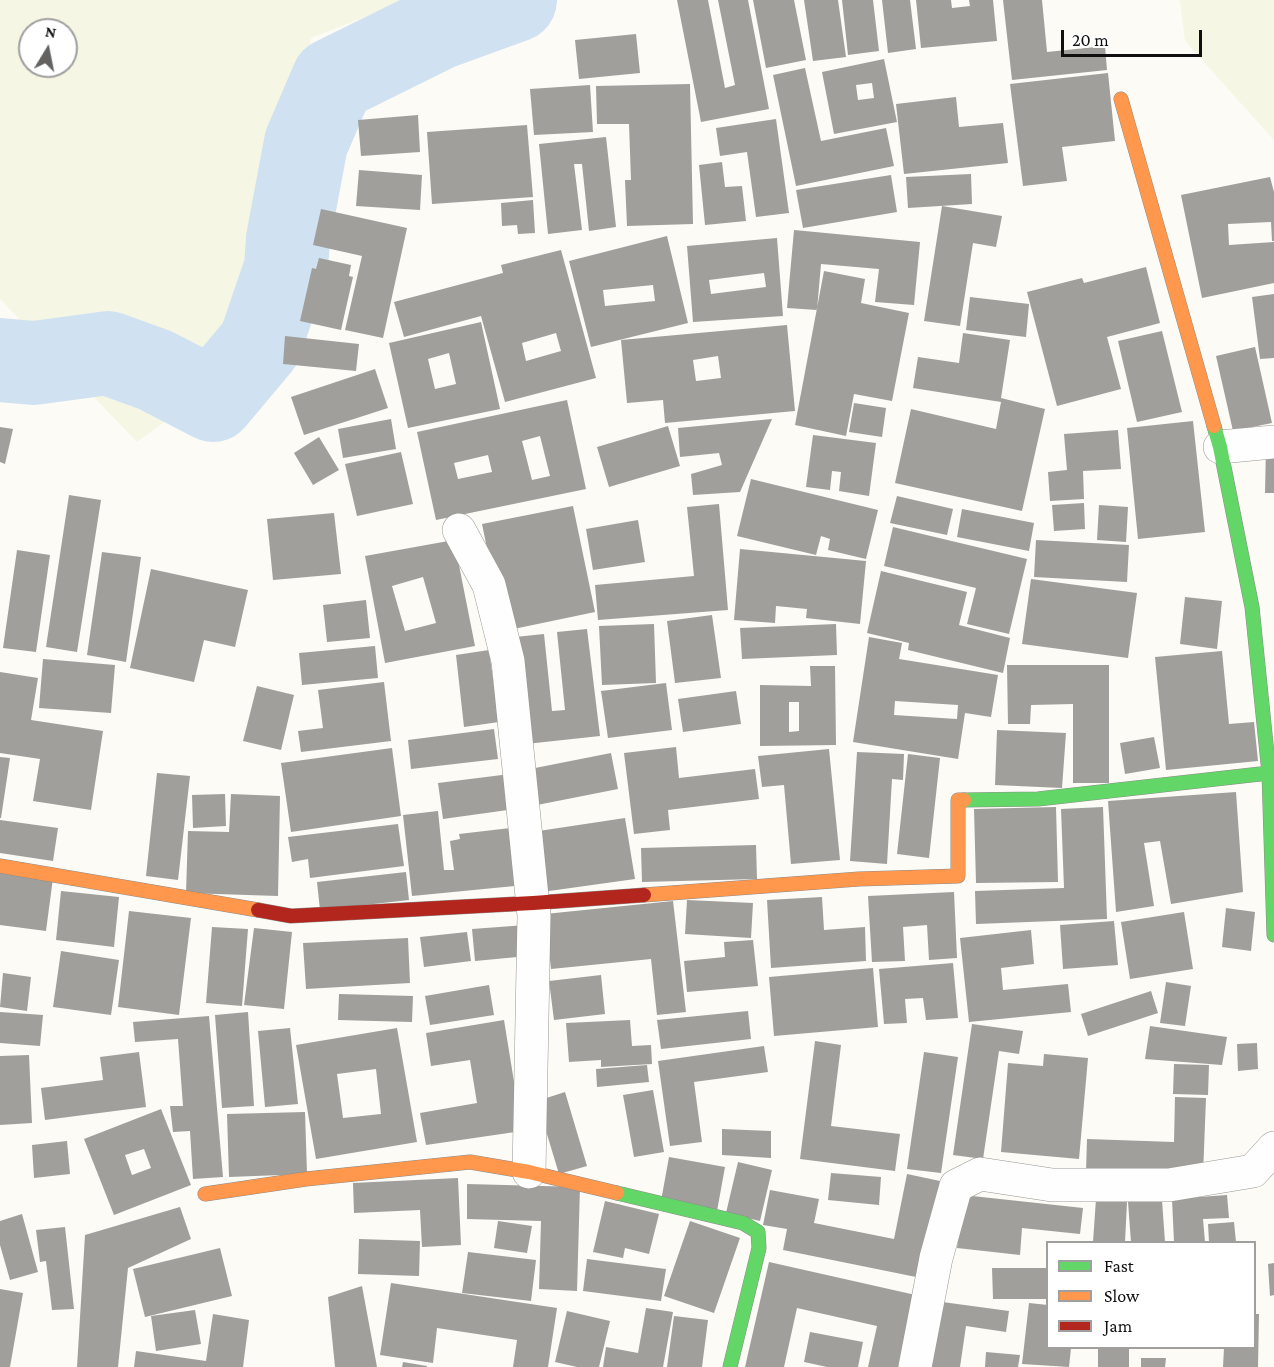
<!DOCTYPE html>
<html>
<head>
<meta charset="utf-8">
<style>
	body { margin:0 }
	#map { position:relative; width:1274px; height:1367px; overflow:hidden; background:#fcfbf6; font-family:"Crimson Pro",serif }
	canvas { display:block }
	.legend { position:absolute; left:1046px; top:1241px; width:210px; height:108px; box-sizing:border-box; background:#fff; border:2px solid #9f9f9f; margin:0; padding:8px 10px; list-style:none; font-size:18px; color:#101010 }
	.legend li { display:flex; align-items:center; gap:12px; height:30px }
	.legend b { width:30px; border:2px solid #9f9f9f }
	.north { position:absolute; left:18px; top:18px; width:60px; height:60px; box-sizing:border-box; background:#fff; border:2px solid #9f9f9f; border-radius:50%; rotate:10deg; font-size:16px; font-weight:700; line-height:24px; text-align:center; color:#101010 }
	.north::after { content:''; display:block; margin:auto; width:21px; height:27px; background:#636260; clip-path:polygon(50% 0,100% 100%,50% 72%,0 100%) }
	.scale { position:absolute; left:1061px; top:30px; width:141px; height:27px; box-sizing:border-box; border:3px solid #101010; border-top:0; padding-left:8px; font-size:18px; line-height:21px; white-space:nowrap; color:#101010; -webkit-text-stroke:4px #fff; paint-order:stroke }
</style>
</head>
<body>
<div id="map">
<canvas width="1274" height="1367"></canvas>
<ul class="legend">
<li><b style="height:8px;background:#63d668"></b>Fast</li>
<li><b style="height:8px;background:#ff974d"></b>Slow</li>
<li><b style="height:8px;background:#b3261e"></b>Jam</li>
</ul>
<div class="north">N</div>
<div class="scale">20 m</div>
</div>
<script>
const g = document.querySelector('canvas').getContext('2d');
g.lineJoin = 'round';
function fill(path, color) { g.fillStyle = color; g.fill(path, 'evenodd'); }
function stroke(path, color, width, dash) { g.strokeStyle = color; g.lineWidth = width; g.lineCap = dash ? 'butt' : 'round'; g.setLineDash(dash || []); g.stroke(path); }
fill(new Path2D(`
	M0 0H408L311 38 274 265 175 414 137 442 0 299ZM30 30H66V66H30Z
	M1180 0H1274V140L1185 41Z`), '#f6f6e4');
stroke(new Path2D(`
	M0 360 34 363 108 353 155 370 213 400 260 344 286 268 288 239 306 143 333 80 438 28 515 0`), '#d0e1f2', 84);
fill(new Path2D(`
	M677 0H708L725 88 735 85 718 0H748L769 109 701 122Z
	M753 0H794L806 60 766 68Z
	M804 0H838L846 57 813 61Z
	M842 0H873L879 51 848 55Z
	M882 0H910L916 49 888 53Z
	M916 0H951L952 8 970 6 969 0H993L997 41 921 48Z
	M1003 0H1042L1047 52 1105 46 1107 70 1012 80Z
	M636 34 640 73 579 79 575 40Z
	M884 59 897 122 834 134 822 72ZM872 83 874 98 858 100 856 85Z
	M805 68 821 141 886 128 894 166 796 186 773 75Z
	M1108 73 1115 141 1062 147 1067 181 1023 186 1010 84Z
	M690 84 693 224 627 226 625 180H631L629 124H597L596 86Z
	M590 85 593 132 534 135 530 89Z
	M956 97 959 127 1003 123 1008 163 904 174 896 104Z
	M418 115 420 152 361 156 358 120Z
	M776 119 789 213 756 217 747 152 720 156 716 128Z
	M527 125 533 197 432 204 427 132Z
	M606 137 616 227 589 231 582 164H574L582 230 548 234 539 144Z
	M722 162 725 187 742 186 746 221 705 225 699 165Z
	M359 170 422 175 420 210 356 206Z
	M971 174 972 204 908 208 906 177Z
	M891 175 897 212 803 228 796 190Z
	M1270 177 1274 192V241H1272L1271 222 1228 224 1229 245 1274 242V283L1202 298 1181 195Z
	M533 200 535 233 518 234 517 225 502 226 501 203Z
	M942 206 1002 216 996 247 973 243 960 326 924 321Z
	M321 209 407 228 383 338 345 330 362 256 313 245Z
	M794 230 920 242 914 305 875 302 879 269 821 264 817 310 787 308Z
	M667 236 688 323 591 347 569 261ZM653 285 655 301 605 306 603 290Z
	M777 238 783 316 693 322 687 246ZM764 273 766 287 711 294 709 280Z
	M561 250 596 378 505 402 481 316 404 337 394 302 503 273 501 265ZM556 333 561 351 526 361 522 343Z
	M319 258 351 265 349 276 353 277 341 330 300 321 312 268 316 269Z
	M1146 267 1160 323 1107 337 1121 389 1057 406 1027 292 1082 278 1084 283Z
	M824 271 865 279 861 303 909 313 892 401 854 394 846 436 795 425Z
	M1274 294V358L1260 359 1252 297Z
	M970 297 1029 304 1026 337 966 330Z
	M481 322 500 409 408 428 389 343ZM449 353 456 384 435 389 428 359Z
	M787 325 795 411 665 423 663 400 627 403 621 340ZM718 356 721 378 696 381 693 360Z
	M1162 331 1182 412 1137 422 1118 341Z
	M963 333 1010 340 1001 398 1045 409 1022 511 895 483 911 409 996 429 1001 402 913 388 918 357 959 363Z
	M285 336 359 344 356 371 283 364Z
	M1255 347 1272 423 1233 431 1216 356Z
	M375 369 388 408 304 435 291 397Z
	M567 400 586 489 436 520 417 432ZM540 436 550 476 532 480 522 441ZM488 455 492 472 458 479 454 463Z
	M854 403 886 408 882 437 849 432Z
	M391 419 396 449 343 458 338 429Z
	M772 419 740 492 693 495 691 474 722 465 719 453 680 457 678 428Z
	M1193 421 1205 532 1138 539 1127 428Z
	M668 426 680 466 609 487 597 447Z
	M0 427 13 429 5 464 0 462Z
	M1118 430 1121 469 1083 471 1084 499 1050 501 1048 472 1067 470 1064 434Z
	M813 435 876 443 869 496 839 491 841 472 832 471 830 490 806 487Z
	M319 437 339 470 313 485 294 453Z
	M1266 446H1274V493H1265Z
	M401 452 413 504 357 516 345 464Z
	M751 479 878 510 866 559 828 550 830 539 821 536 816 555 737 536Z
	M69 495 101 500 77 652 46 647Z
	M897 496 953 509 947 535 890 523Z
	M1084 503 1085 529 1054 531 1052 505Z
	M719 504 728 610 598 620 595 585 694 576 687 507Z
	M1099 505 1128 507 1126 542 1097 540Z
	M573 506 595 612 504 631 482 524Z
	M962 509 1034 523 1029 551 957 537Z
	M334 513 341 574 273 580 267 519Z
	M638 520 645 562 593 570 586 529Z
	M893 527 1027 559 1009 634 967 624 976 588 884 566Z
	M454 540 475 646 385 663 365 556ZM423 577 436 623 405 631 392 586Z
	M1036 540 1129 545 1127 582 1034 577Z
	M740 549 866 561 860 624 806 618 807 609 776 606 775 623 734 620Z
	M17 550 50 555 36 652 3 648Z
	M102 552 141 557 126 662 87 655Z
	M151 569 248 590 235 647 204 640 194 682 130 668Z
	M881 571 967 592 959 625 1010 638 1003 673 908 650 909 643 867 633Z
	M1031 579 1137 593 1128 658 1022 644Z
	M1185 597 1222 601 1217 649 1180 644Z
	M366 600 370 638 327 642 323 605Z
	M712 615 721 678 675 683 667 621Z
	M654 624 656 683 602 685 599 626Z
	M836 624 837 655 742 659 740 628Z
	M587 629 600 736 526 744 515 637 544 634 552 711 565 710 557 632Z
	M869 637 902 643 899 659 998 675 991 717 965 713 958 759 853 742ZM895 701 958 705 957 719 894 715Z
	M375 646 378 678 302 685 299 653Z
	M489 650 499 722 464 727 456 655Z
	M1222 651 1229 724 1254 722 1258 761 1166 770 1155 657Z
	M43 659 115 665 111 713 39 708Z
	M1007 665H1109V783H1073V704L1031 705 1030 724H1008Z
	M810 666H835L836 745 760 746V685L811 686ZM789 702H799V731L789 732Z
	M0 672 38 678 31 720 103 731 91 810 33 801 40 759 0 753Z
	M384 682 391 741 301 752 298 731 323 728 318 690Z
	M666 683 672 730 608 738 601 691Z
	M257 686 294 695 281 750 243 741Z
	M736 691 741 724 683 732 678 699Z
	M494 729 498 759 411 769 408 740Z
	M997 730 1066 733 1062 788 995 785Z
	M1154 737 1160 768 1125 774 1120 743Z
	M676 747 679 778 755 769 759 799 668 810 670 830 634 834 624 753Z
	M392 748 401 816 291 832 281 763Z
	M829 749 840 860 791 864 784 785 762 787 758 756Z
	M857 752 904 754 903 780 892 779 887 864 850 861Z
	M611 753 618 789 532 806 525 770Z
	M908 754 940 758 929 858 897 854Z
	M0 757 10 758 1 818H0Z
	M157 773 190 776 178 880 146 876Z
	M510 774 515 809 443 819 438 783Z
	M1236 792 1243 892 1171 904 1160 841 1144 843 1154 906 1116 912 1108 801Z
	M225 794 226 826 193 828 192 795Z
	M231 794 280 796 278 896 186 893 188 831 229 832Z
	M1056 807 1058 882 976 883 974 809Z
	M1103 807 1107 919 976 924 975 891 1064 888 1061 809Z
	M438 811 444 870H454L450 841 460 839 459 834 519 827 525 885 412 896 403 815Z
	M625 818 635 879 542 892 532 832Z
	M0 820 58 828 53 861 0 853Z
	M398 824 404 866 310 878 308 859 292 862 288 837Z
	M756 845 757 879 642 882 641 848Z
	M0 871 53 878 46 931 0 925Z
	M406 872 409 900 320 910 317 882Z
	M61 891 119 897 114 947 56 940Z
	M954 892 957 958 929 960 927 925 903 927 905 961 872 962 868 896Z
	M822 897 824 930 865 927 866 961 771 968 767 900Z
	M687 900 753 903 751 938 685 934Z
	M673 901 686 1012 657 1015 651 959 551 969 545 914Z
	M1226 908 1255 912 1251 951 1222 947Z
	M129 911 191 918 179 1015 118 1007Z
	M1184 912 1193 969 1130 979 1121 922Z
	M1114 921 1118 965 1063 969 1060 925Z
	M526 925 528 956 475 961 472 929Z
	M212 927 248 929 242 1006 206 1003Z
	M254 928 292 932 284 1009 244 1005Z
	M1031 930 1034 964 1001 968 1003 990 1068 984 1071 1012 969 1022 960 938Z
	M467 932 471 961 424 967 420 937Z
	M408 938 410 983 306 989 303 943Z
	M753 940 758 986 687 992 684 961 725 957 724 942Z
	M61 951 119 960 111 1015 53 1007Z
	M953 963 958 1018 926 1020 923 998 905 999 907 1023 884 1024 879 969Z
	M873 968 878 1027 774 1036 769 977Z
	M3 973 31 977 27 1011 0 1007Z
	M601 975 605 1014 554 1020 549 981Z
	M1166 982 1191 986 1185 1026 1160 1023Z
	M489 985 494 1015 430 1025 425 996Z
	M1151 991 1158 1013 1088 1036 1081 1014Z
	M339 994 413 996 412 1022 338 1020Z
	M748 1011 751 1039 661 1049 657 1020Z
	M0 1012 43 1015 40 1046 0 1043Z
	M248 1012 254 1106 222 1108 215 1015Z
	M209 1016 223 1177 193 1179 190 1131 173 1132 170 1106H183L178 1039 135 1042 133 1022Z
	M504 1020 522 1131 426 1145 420 1113 477 1103 470 1060 431 1066 426 1033Z
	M630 1020 632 1046 651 1045 652 1064 601 1067V1060L569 1062 566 1023Z
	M972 1024 1023 1031 1019 1054 999 1051 983 1159 953 1155Z
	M1150 1026 1227 1037 1222 1065 1145 1059Z
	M290 1028 298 1104 265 1107 258 1031Z
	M397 1028 417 1142 316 1159 296 1045ZM376 1069 381 1114 343 1118 337 1074Z
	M815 1041 841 1045 831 1126 900 1134 895 1171 800 1159Z
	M1257 1043 1258 1069 1238 1071 1237 1044Z
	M764 1046 768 1072 694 1082 702 1142 670 1146 658 1061Z
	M139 1052 146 1107 45 1120 41 1088 103 1080 100 1057Z
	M924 1052 958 1057 941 1173 907 1169Z
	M1044 1054 1088 1058 1079 1159 1001 1152 1008 1063 1043 1066Z
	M29 1055 32 1123 0 1125V1056Z
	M1174 1064 1209 1065 1208 1095 1173 1094Z
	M647 1065 649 1082 597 1087 596 1069Z
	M653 1090 664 1152 634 1157 623 1095Z
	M565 1092 587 1166 559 1174 537 1101Z
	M1175 1097 1206 1098 1203 1175 1086 1172 1087 1139 1174 1142Z
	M161 1109 191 1185 114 1215 84 1139ZM144 1149 151 1168 132 1175 125 1155Z
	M305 1112 307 1174 229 1177 227 1114Z
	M722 1129 771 1131V1158L722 1155Z
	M67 1141 70 1174 34 1178 32 1145Z
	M669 1157 725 1167 717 1211 661 1201Z
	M738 1162 772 1170 760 1221 726 1213Z
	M831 1173 881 1177 879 1205 828 1200Z
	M907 1174 940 1181 921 1278 783 1250 787 1229 763 1225 770 1190 819 1199 814 1223 894 1239Z
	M458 1178 461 1245 422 1247 420 1210 354 1213 353 1183Z
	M467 1184 580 1187 577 1291 539 1289 541 1221 467 1219Z
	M963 1195 1083 1208 1080 1234 1022 1228 1020 1255 957 1248Z
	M1227 1195 1229 1218 1203 1219 1205 1242H1174L1172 1199Z
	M1096 1199 1127 1202 1125 1242H1093Z
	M1162 1200 1165 1242H1131L1128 1202Z
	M605 1201 659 1214 649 1254 625 1248 623 1258 593 1252Z
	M180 1207 191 1239 128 1268 118 1367H77L85 1235Z
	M22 1214 38 1272 10 1280 0 1245V1221Z
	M498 1221 532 1226 527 1253 494 1248Z
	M690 1221 740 1238 714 1313 664 1296Z
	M1234 1222 1236 1242H1209L1208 1224Z
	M65 1227 74 1309 52 1310 46 1261 40 1262 36 1230Z
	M359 1239 420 1241 419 1276 358 1274Z
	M220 1248 232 1296 145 1317 133 1269Z
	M468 1252 536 1260 531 1301 462 1293Z
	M587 1259 666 1269 661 1301 583 1291Z
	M769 1262 920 1296 904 1367H868L877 1326 797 1308 784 1367H745Z
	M1274 1263V1295L1270 1296 1268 1264Z
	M992 1268H1048V1299H993Z
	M391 1283 557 1308 548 1367H513L517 1340 437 1328 433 1363 380 1355Z
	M362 1286 377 1367H335L328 1297Z
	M0 1289 23 1293 10 1367H0Z
	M935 1301 1009 1311 1006 1332 966 1326 960 1367H927Z
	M1029 1303 1048 1305 1046 1349 1071 1348 1069 1367 1022 1364Z
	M646 1308 673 1312 663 1367H603L606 1347 638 1353Z
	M195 1310 201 1344 156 1351 151 1316Z
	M567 1311 610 1321 599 1367H577L555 1362Z
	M213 1314 249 1320 243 1367H134L136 1351 206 1361Z
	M1254 1314H1259L1258 1367H1223L1224 1348H1254Z
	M674 1316 708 1320 702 1367H667Z
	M810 1332 863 1342 858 1367H827L804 1362Z
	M1098 1348H1129V1367H1098Z
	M986 1352 1020 1355 1018 1367H985Z
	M1141 1358H1166L1165 1367H1141Z
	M403 1362 427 1366V1367H402Z`), '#a09f9b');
const street = new Path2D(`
	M1220 447 1274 442
	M459 530 489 585 508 661 534 916 529 1172
	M915 1367 936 1258 956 1186 980 1174 1052 1185H1169L1253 1171 1274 1148`);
const fast = new Path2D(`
	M1214 426 1220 447 1252 607 1269 773 1274 776
	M964 800 1038 799 1269 773 1274 935
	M617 1193 743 1223 758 1232 759 1248 730 1367`);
const slow = new Path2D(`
	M1121 99 1214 426
	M0 866 258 910
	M644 895 859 879 958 876V800H964
	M205 1194 306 1179 470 1162 529 1172 617 1193`);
const jam = new Path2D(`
	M258 910 291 916 533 903 644 895`);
stroke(street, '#969694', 34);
stroke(fast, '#8d8c8a', 15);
stroke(slow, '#8d8c8a', 15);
stroke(jam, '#8d8c8a', 15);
stroke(street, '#fffefe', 33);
stroke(fast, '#63d668', 14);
stroke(slow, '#ff974d', 14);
stroke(jam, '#b3261e', 14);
</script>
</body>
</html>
